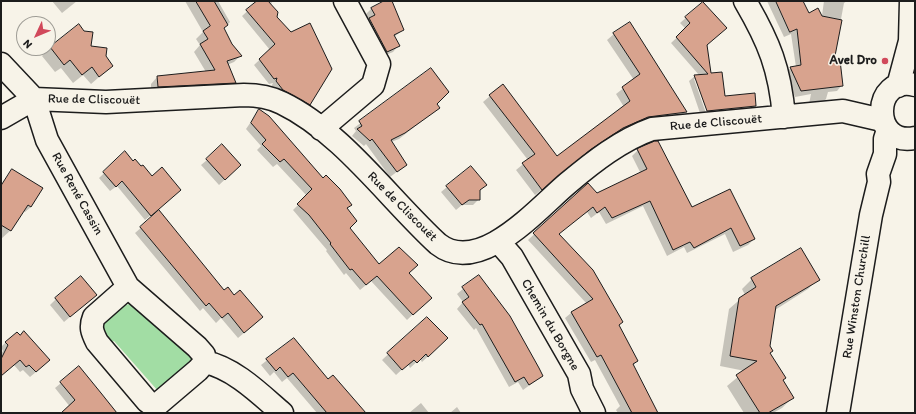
<!DOCTYPE html>
<html>
<head>
<meta charset="utf-8">
<style>
	body { margin:0 }
	#map { position:relative; width:916px; height:414px; overflow:hidden; background:#f7f3e8; font-family:Itim,sans-serif }
	canvas { display:block }
	.frame { position:absolute; inset:0; border:2px solid #1c1c1c; pointer-events:none }
	.north { position:absolute; left:16px; top:16px; width:40px; height:40px; box-sizing:border-box; background:#f7f3e8; border:1px solid #9f9d96; border-radius:50%; rotate:226deg; font-size:11px; font-weight:700; line-height:16px; text-align:center; color:#1c1c1c }
	.north::after { content:''; display:block; margin:auto; width:14px; height:18px; background:#d1495b; clip-path:polygon(50% 0,100% 100%,50% 72%,0 100%) }
</style>
</head>
<body>
<div id="map">
<canvas width="916" height="414"></canvas>
<div class="frame"></div>
<div class="north">N</div>
</div>
<script>
const g = document.querySelector('canvas').getContext('2d');
g.lineJoin = 'round';
function fill(path, color) { g.fillStyle = color; g.fill(path, 'evenodd'); }
function stroke(path, color, width, dash) { g.strokeStyle = color; g.lineWidth = width; g.lineCap = dash ? 'butt' : 'round'; g.setLineDash(dash || []); g.stroke(path); }
function drawText(font, color, halo, rows, align = 'center') {
  g.font = font + ' Itim,sans-serif'; g.lineWidth = 3; g.setLineDash([]); g.textBaseline = 'middle'; g.strokeStyle = halo; g.fillStyle = color; for (const [text, x, y, turn = 0] of rows) {
    g.save(); g.translate(x, y); g.rotate((+turn || 0) * Math.PI / 180); g.textAlign = isNaN(turn) ? turn : align; if (halo) g.strokeText(text, 0, 0); g.fillText(text, 0, 0); g.restore();
  }
}
fill(new Path2D(`
	M129 304 137 307 193 352 194 362 158 391 114 341 109 344 102 328C107 317 118 307 129 304Z`), '#a2dda4');
fill(new Path2D(`
	M52 1H77L62 13Z
	M185 1H218L230 22 223 29 231 44 240 56 234 62 227 65 234 83 228 90 151 93V84L158 76 206 72 194 52 200 45 196 39 203 32Z
	M255 1H272L271 6 309 104 304 109 277 95 271 87 273 83 269 84 254 65 270 50 242 16 253 6Z
	M386 1H391L403 30 394 37 398 46 393 52 381 57 363 25 369 20 366 14 372 8Z
	M767 1H802L819 37 824 1H847L844 3 833 62 842 85 837 91 828 92 826 99 821 105 809 104 811 94 795 97 785 73 791 68 796 67 791 34 784 37Z
	M703 3 710 74 724 97 755 105 750 111 709 115 697 79H694L707 116H701L689 81 695 76 699 75 671 43 686 29 680 23Z
	M614 34 685 112 679 118 616 134 582 156 535 195 516 170 528 160 483 102 503 85 557 157 624 107 616 94 634 80 607 40Z
	M51 47H90L105 56 112 66 91 84 83 75 73 83 61 68 55 72 42 56Z
	M431 70 435 104 432 113 399 139 391 142 406 165 390 177 366 144 364 146 352 136 356 131 354 128Z
	M259 110 323 179 350 205 346 209 349 228 379 266 408 273 425 303 407 320 371 281 360 290 346 273 344 275 326 251 327 250 293 210 307 196 277 164 273 167 257 150 261 146 246 129Z
	M638 150 691 209 754 239 748 245 733 252 725 234 687 253 684 247 667 256 643 206 606 224 599 212 591 218 587 212 558 234 622 322 618 326 637 361 633 366 657 413H618L616 410 620 406 595 360 591 362 565 318 571 313 587 304 528 240 588 184 597 194 641 174 632 156Z
	M125 153 133 162 175 195 145 220 117 186 110 191 99 178Z
	M207 160 234 171 219 185 201 165Z
	M12 170 42 189 31 207 25 212 23 211 11 230 1 239V185Z
	M486 184 479 191V199L473 205H462L456 210 441 192 447 187Z
	M159 212 223 292 256 323 238 338 221 318 216 323 203 308 200 311 135 233Z
	M478 276 542 376 523 390 518 382 509 387 476 328 474 330 457 309 463 302 457 294Z
	M752 279H818L808 289 775 310 769 353 792 398 782 408 773 413H744L727 386 745 371 720 366 729 309 745 295 742 289Z
	M56 299 90 300 64 322 50 305Z
	M427 318 441 344 422 362 420 359 410 368 408 364 396 375 382 360Z
	M294 339 327 381 364 413H317L287 378 282 382 274 372 270 376 261 365Z
	M6 342 43 366 30 377 23 370 20 372 14 365 1 376V354L3 351 1 347Z
	M61 383 116 413H75L55 388Z
	M421 403 429 413H409Z
	M457 407 461 413H450Z`), '#0003');
const building = new Path2D(`
	M196 1H214L228 25 224 28 232 44 242 56 227 61 236 83 158 87 157 76 215 70 200 44 208 39 203 31 210 26Z
	M257 1H268L278 12 277 17 291 32 310 23 332 69 310 105 283 90 276 81 277 78 274 79 259 59 275 44 246 10Z
	M384 1H392L404 30 394 35 400 46 387 52 369 18 375 15 371 8Z
	M776 1H803L809 13 818 8 822 16 842 20 834 61 840 60 843 86 801 91 790 67 801 65 797 29 790 32Z
	M703 2 727 28 707 45 711 73 722 72 725 96 755 93 756 106 707 111 694 75 708 74 676 37 690 23 685 17Z
	M630 22 687 112 648 117 623 128 590 150 542 190 522 163 535 154 489 95 503 84 557 156 630 101 622 87 640 74 613 33Z
	M79 24 84 31 93 32 91 46 107 48 106 56 113 66 99 77 92 67 82 75 70 60 64 65 50 47Z
	M431 68 449 92 437 104 440 108 405 133 391 140 407 165 397 172 372 139 370 141 357 129 362 126 359 121Z
	M259 109 269 116 323 178 326 175 340 189 352 205 347 208 357 221 350 228 379 264 399 247 418 265 409 273 432 298 413 315 377 276 366 285 352 269 350 270 330 244 331 243 309 215 297 204 312 189 284 159 280 162 262 144 266 140 251 123Z
	M655 141H658L692 207 730 189 755 239 740 246 731 228 694 248 690 242 673 250 650 201 612 218 605 207 597 213 593 207 559 234 593 270 623 322 619 325 638 361 633 364 658 413H632L601 355 597 357 571 312 593 299 533 233 588 183 597 193 647 169 637 149Z
	M222 144 241 165 225 180 206 159Z
	M125 151 133 161 135 159 141 166 143 165 152 176 162 167 181 190 151 216 122 181 116 187 103 172Z
	M471 166 487 185 480 190V200H469L462 205 446 186Z
	M12 169 43 188 31 207 28 205 11 231 1 225V186Z
	M159 210 224 290 228 287 234 295 240 290 263 317 244 333 228 313 222 318 209 303 206 306 140 227Z
	M801 248 820 280 776 306 770 346 773 351 770 353 786 378 783 380 794 398 768 413H760L736 375 757 361 730 356 739 298 756 287 751 278Z
	M479 275 510 316 539 368 543 376 529 385 524 377 515 382 482 324 480 325 462 302 469 297 462 287Z
	M81 276 97 295 70 317 55 298Z
	M427 317 448 338 428 357 426 354 417 363 414 360 402 370 387 353Z
	M24 331 50 360 36 372 29 365 26 367 20 360 1 376V359L8 345 5 342 17 332 20 335Z
	M294 338 328 379 333 375 366 413H327L293 373 288 377 280 367 276 371 266 359Z
	M79 366 101 393 117 413H61L75 400 60 382Z`);
fill(building, '#d8a38e');
stroke(building, '#1c1c1c', 1);
const minor = new Path2D(`
	M745 1C769 42 780 69 784 117
	M1 64 34 99 106 102 244 95C257 95 270 97 282 103 342 132 389 199 438 244 480 277 539 207 568 183 593 162 621 140 652 129L843 111 882 120
	M1 118 34 99 47 140 128 287 197 347 204 355 205 362C234 368 260 394 282 413
	M321 129 373 85 379 64 345 1
	M498 241 512 257 579 374 582 389 594 413
	M128 287 94 317C90 327 92 332 97 342L147 401 151 404H158L198 370 205 362`);
const major = new Path2D(`
	M915 85C872 74 870 147 915 138
	M898 86 910 41 911 1
	M838 413 871 215 879 182 878 174 885 154V139L888 130`);
stroke(minor, '#1c1c1c', 25);
stroke(major, '#1c1c1c', 25);
stroke(minor, '#f7f3e8', 22);
stroke(major, '#f7f3e8', 22);
for (const [x, y, r, color] of [
	[885,61,4,"#d1495b"]
]) { const dot = new Path2D(); dot.arc(x, y, r, 0, 2 * Math.PI); g.fillStyle = color; g.fill(dot); stroke(dot, '#f7f3e8', 1.5); }
drawText('bold 13px', '#1c1c1c', '#f7f3e8', [
	["Avel Dro",877,61]
], 'right');
drawText('13px', '#1c1c1c', '#f7f3e8', [
	["Rue de Cliscouët",94,100,1],
	["Rue de Cliscouët",716,123,-5],
	["Rue René Cassin",77,194,61],
	["Rue de Cliscouët",402,207,45],
	["Rue Winston Churchill",857,297,-81],
	["Chemin du Borgne",550,325,60]
]);
</script>
</body>
</html>
